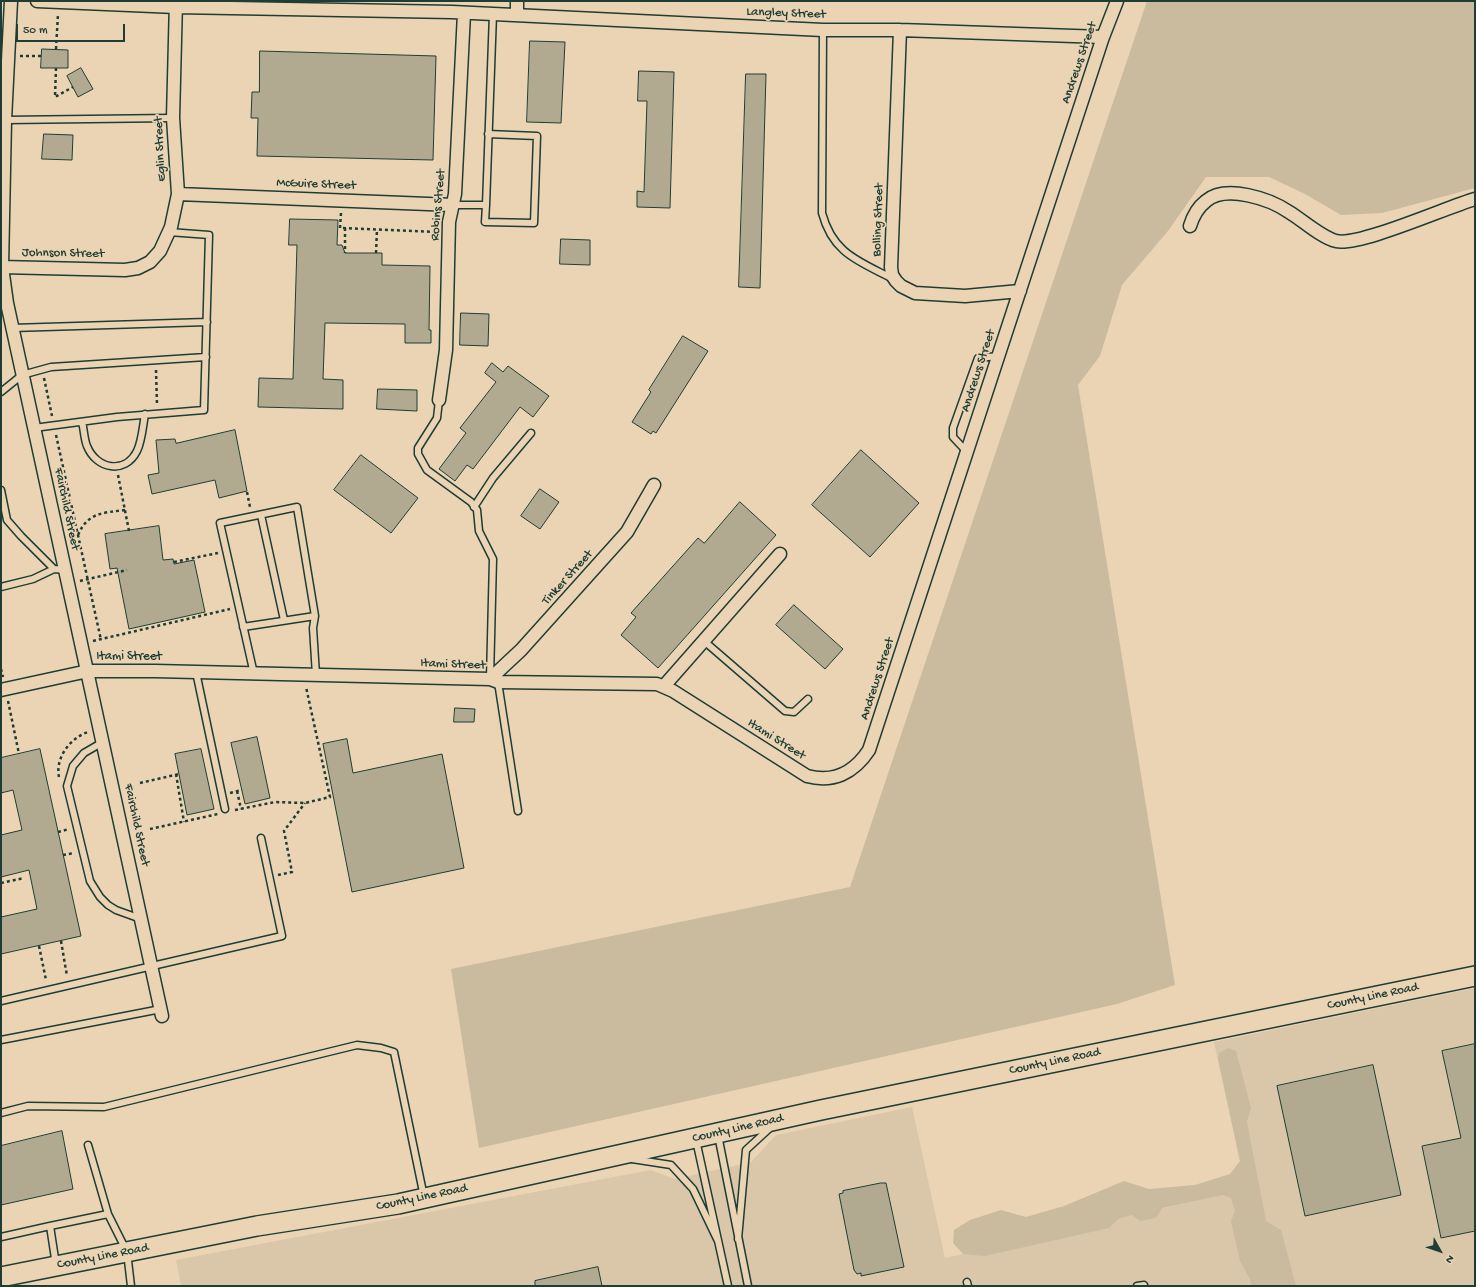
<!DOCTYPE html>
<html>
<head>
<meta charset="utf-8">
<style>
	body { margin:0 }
	#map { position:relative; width:1476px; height:1287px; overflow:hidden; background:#ebd4b4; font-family:"Gochi Hand",sans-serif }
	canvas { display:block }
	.frame { position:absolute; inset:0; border:2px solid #1f3d34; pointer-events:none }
	.north { position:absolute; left:1420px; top:1231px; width:40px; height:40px; -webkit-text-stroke:3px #ebd4b4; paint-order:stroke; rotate:130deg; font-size:11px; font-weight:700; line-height:16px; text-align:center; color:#1f3d34 }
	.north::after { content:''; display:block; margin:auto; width:14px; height:18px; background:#1f3d34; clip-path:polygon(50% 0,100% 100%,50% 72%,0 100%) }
	.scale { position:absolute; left:16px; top:24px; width:109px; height:18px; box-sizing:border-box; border:2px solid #1f3d34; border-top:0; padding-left:5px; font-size:12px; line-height:14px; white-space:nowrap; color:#1f3d34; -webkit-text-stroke:3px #ebd4b4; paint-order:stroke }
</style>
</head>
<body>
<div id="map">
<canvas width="1476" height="1287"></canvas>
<div class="frame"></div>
<div class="north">N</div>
<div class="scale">50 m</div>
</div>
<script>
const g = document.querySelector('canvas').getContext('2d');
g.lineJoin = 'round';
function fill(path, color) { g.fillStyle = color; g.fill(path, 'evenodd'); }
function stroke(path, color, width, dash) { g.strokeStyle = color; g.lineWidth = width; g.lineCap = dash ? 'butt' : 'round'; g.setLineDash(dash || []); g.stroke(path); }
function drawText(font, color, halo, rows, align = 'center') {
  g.font = font + ' "Gochi Hand",sans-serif'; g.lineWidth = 3.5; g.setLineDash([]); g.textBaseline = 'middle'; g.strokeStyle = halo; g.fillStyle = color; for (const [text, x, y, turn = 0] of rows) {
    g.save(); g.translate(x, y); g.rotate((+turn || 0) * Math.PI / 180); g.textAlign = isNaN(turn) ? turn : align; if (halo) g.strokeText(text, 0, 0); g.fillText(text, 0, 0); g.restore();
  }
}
fill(new Path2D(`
	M1475 988V1286H181L176 1260 651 1170 675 1179 751 1162 776 1135 912 1107 945 1258 1246 1189 1214 1042Z`), '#dac7a9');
fill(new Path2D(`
	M1147 1H1475V188L1382 213 1341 215 1305 194 1269 177H1206L1168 231 1122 285 1100 356 1078 385 1175 985 1117 1004 479 1148 451 969 850 887Z
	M1228 1048 1236 1051 1251 1108 1247 1122 1266 1221 1281 1230 1296 1286H1251L1250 1279 1240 1261 1231 1221 1235 1211 1231 1198 1223 1195 1162 1208 1156 1218 1140 1221 1132 1215 1118 1219 1109 1228 985 1256 963 1254 953 1243 954 1230 970 1220 1001 1210 1026 1217 1064 1206 1124 1181 1149 1189 1195 1185 1230 1174 1240 1161 1218 1059 1219 1053Z`), '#cabb9f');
const building = new Path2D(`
	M530 41 565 42 561 123 527 122Z
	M42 49 68 50V68H41Z
	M260 51 436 56 433 160 257 156 258 118H251L252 92H259Z
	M81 68 93 89 78 97 67 76Z
	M639 71 674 72 670 208 637 207V191L644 192 647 101H638Z
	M746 74H766L760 288 739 287Z
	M44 134 73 135 72 160 42 159Z
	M290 219 338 220 337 245H342L345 253H382V265L430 266 429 330H431V343H405V324L325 323 323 379 343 380V409L258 407 259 378 293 379 297 245H289Z
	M561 239 590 240V265L560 264Z
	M461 313 489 314 488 346 460 345Z
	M683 336 708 351 656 433 653 431 651 434 632 422 651 392 649 390Z
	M492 363 503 372 508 366 549 396 533 417 520 407 473 469 467 465 455 481 439 469 466 433 460 428 496 382 485 373Z
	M378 389 417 390V411L377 409Z
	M235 430 247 491 219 498 215 480 152 494 148 475 159 473 156 440 175 439 176 443Z
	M861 450 919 503 870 557 812 505Z
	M361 455 418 498 391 533 334 490Z
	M540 489 559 502 540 529 521 516Z
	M740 502 776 535 658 668 621 635 636 617 631 613 698 538 704 543Z
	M159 526 163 560 173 559 174 564 194 560 205 612 129 629 117 568 110 569 105 534Z
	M794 605 843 649 825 669 776 625Z
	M455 708 475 709 474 722H454Z
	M257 737 270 798 245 804 231 743Z
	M347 739 353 773 442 754 464 868 352 892 323 744Z
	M40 749 81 936 1 954V917L37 909 29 870 1 877V835L22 830 13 790 1 793V758Z
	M201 749 214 809 187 815 175 754Z
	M1475 1044V1231L1441 1238 1422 1146 1461 1138 1442 1051Z
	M1373 1065 1401 1195 1305 1216 1277 1086Z
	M62 1131 73 1189 1 1205V1146Z
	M881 1183H886L904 1267 861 1276V1273L857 1274 854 1270 839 1194 843 1193V1191Z
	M598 1267 602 1286H535V1281Z`);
fill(building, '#b2aa90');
stroke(building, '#1f3d34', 1);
const service = new Path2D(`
	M823 30 822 213C833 254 859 261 893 279
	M5 120 173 118
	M488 134 537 136 534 223 485 222 486 205 493 14
	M453 205H486
	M12 328 207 322
	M1 392 22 375 51 367 206 357
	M439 400 437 418 418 448V454L427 470 471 502 477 510 479 531 493 559 490 678
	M82 422C84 429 84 439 87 446 96 469 125 475 137 451 142 441 143 425 145 414
	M34 428 117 417 204 410 209 235 169 232
	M967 452 953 437V428L978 358 999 356
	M1 490 7 520 21 536 54 569 66 570
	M474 507 493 478 531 433
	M261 515 284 620
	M1 587 33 579 54 569
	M243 627 315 616
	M704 641 785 711 794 712 808 699
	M196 672 225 809
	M254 674 220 523 297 507 315 616 313 628 316 675
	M498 682 518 811
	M103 742 84 753 73 766 67 786 90 881 100 897 108 905 116 910 141 919
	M1 1001 282 936 261 838
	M1 1040 161 1009
	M1 1113 28 1106 104 1107 357 1045 381 1048 394 1052 424 1197
	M718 1135 748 1286
	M696 1140 728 1286
	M88 1145 108 1214 127 1252 131 1286
	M632 1159 671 1165 693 1189 718 1241
	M50 1226 108 1214
	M1 1237 50 1226 56 1265
	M738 1239 746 1150 771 1127
	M967 1282 968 1286
	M1137 1286 1144 1285V1286`);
const minor = new Path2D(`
	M11 1 5 120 2 267 7 303 162 1016
	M37 1 176 7 452 12 823 30H900L1103 37
	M517 15V1
	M900 30 891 267 892 275 896 281 901 286 915 293 965 296 1020 291
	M178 194 453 205
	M1190 226C1193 216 1197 208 1206 201 1226 184 1270 199 1289 212 1301 219 1322 238 1336 241 1358 247 1447 207 1475 199
	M1 267 125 270 138 268 150 262 160 251 171 227 178 194 173 118 176 1
	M439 400 446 350 449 222 455 194 464 13
	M490 679 521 650 627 532 654 485
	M664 686 780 554
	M1 690 88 671H155L490 679 498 682 657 684 673 691 807 776C833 783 854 773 869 750L1103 37 1117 1`);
const primary = new Path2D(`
	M1 1277 257 1226 398 1204 821 1110 1475 976`);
stroke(service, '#1f3d34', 9);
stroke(minor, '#1f3d34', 15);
stroke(primary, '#1f3d34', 22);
stroke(new Path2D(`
	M56 49 58 14
	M20 56H42
	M56 68 55 97 73 87
	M341 213 340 228 436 232
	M345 228V253
	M376 253 377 229
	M156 370 157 405
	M44 378 52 416
	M56 435 101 640
	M118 475 129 531
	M247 492 250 507
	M78 535C88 512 103 513 125 510
	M174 562 218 553
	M80 581 127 570
	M93 641 230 609
	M1 669 3 677
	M8 701 19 754
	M176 774 184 822
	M59 777C55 758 70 738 88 732
	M140 783 179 774
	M237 791 241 809
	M230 793 242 790
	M235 810 275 802 305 803 330 797 306 687
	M150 829 218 814
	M58 832 69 829
	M63 855 74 853
	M278 875 292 872 284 831 305 803
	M1 883 24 878
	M61 941 67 976
	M39 946 46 980`), '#1f3d34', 2.5, [3, 3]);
stroke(service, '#ebd4b4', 6);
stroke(minor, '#ebd4b4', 12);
stroke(primary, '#ebd4b4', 19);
drawText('13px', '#1f3d34', '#ebd4b4', [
	["Langley Street",786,14,2],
	["Andrews Street",1080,63,-71],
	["Eglin Street",161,149,-93],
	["McGuire Street",316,185,2],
	["Robins Street",439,205,-85],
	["Bolling Street",879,220,-88],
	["Johnson Street",63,254,1],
	["Andrews Street",979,371,-72],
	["Fairchild Street",66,509,78],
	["Tinker Street",568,578,-48],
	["Itami Street",129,657],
	["Itami Street",453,665,2],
	["Andrews Street",878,679,-72],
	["Itami Street",776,740,32],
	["Fairchild Street",136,825,78],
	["County Line Road",1373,997,-12],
	["County Line Road",1055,1062,-12],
	["County Line Road",738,1129,-13],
	["County Line Road",422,1198,-12],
	["County Line Road",103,1257,-11]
]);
</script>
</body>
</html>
